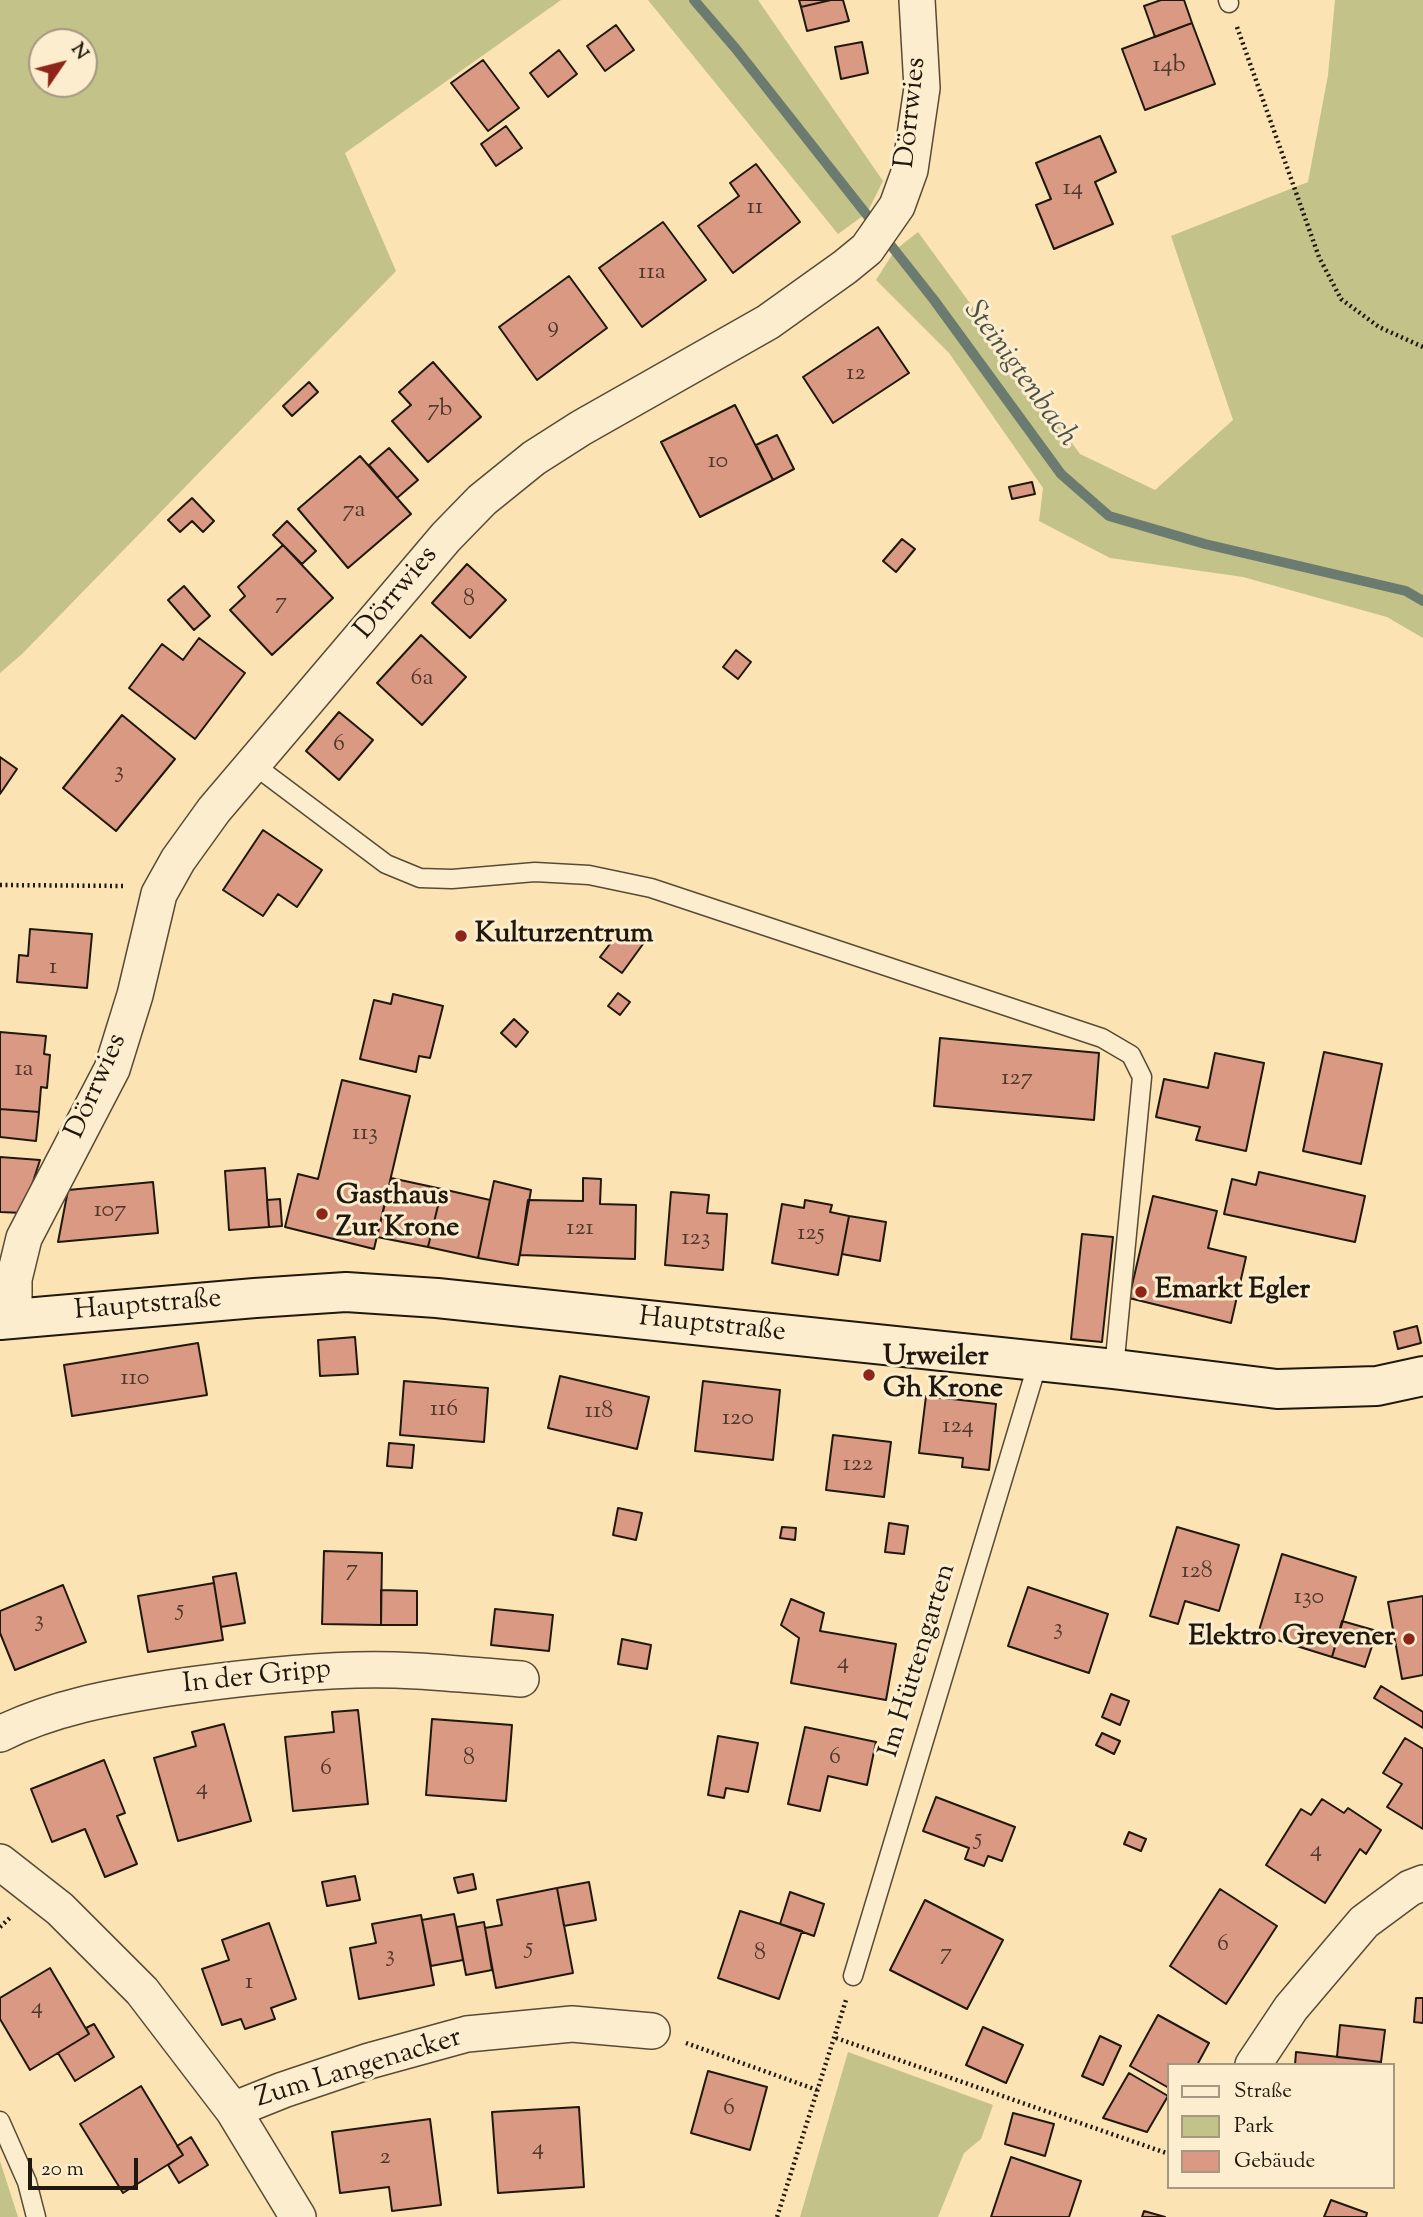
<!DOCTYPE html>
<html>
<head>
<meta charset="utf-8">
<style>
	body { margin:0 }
	#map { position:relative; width:1423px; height:2217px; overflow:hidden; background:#fbe3b3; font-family:"Sorts Mill Goudy",serif }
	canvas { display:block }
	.legend { position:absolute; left:1167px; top:2063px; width:228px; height:126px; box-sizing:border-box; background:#fcedce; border:2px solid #a49881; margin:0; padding:9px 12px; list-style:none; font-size:21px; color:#20180d }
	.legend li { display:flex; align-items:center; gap:14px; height:35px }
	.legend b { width:35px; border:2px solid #a49881 }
	.north { position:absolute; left:28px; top:28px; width:70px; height:70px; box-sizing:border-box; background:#fcedce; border:2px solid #a49881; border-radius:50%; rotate:55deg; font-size:19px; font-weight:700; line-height:28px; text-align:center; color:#20180d }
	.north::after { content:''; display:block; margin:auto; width:24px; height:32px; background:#8f2418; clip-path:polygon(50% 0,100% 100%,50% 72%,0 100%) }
	.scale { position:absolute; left:28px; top:2158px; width:110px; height:32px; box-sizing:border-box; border:4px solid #20180d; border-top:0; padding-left:9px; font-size:21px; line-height:24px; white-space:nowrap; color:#20180d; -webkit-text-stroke:5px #fcedce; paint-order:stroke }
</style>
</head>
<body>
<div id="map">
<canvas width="1423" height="2217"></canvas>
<ul class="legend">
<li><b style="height:9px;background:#fcedce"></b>Straße</li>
<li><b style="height:19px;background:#c3c289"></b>Park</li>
<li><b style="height:19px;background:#d99983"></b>Gebäude</li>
</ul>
<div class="north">N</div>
<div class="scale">20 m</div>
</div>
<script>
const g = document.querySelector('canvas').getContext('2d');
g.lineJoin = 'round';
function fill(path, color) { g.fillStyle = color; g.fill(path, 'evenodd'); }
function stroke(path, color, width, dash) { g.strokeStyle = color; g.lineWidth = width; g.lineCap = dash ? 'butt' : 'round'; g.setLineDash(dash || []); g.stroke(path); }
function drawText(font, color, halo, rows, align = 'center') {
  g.font = font + ' "Sorts Mill Goudy",serif'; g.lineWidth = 6; g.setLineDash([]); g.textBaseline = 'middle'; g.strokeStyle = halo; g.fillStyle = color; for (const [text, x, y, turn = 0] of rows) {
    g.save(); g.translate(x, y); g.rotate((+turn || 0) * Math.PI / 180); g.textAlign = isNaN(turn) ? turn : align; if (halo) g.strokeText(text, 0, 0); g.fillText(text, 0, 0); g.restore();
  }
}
fill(new Path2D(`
	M0 0H561L345 153 396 271 22 654 0 673ZM42 42H84V84H42Z
	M648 0H758L883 181 867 213 838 234Z
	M1335 0H1423V638L1387 617 1243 577 1110 558 1039 521 1043 488 949 353 876 280 895 250 918 232 1080 454 1155 490 1233 420 1171 236 1308 182 1328 75Z
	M848 2052 993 2105 981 2139 964 2153 938 2217H800Z
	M0 2161 18 2217H0Z`), '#c3c289');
stroke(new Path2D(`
	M694 0 736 49 934 300 1061 474 1109 516 1205 544 1406 591 1423 601`), '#6c7b70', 10);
const building = new Path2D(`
	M799 0H831L801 7Z
	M831 0H843L849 21 807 31 801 7Z
	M1161 0H1184L1192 23 1155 37 1144 6Z
	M1192 23 1215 84 1145 110 1122 49Z
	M616 25 634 50 605 71 587 46Z
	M862 42 868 73 841 79 835 47Z
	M559 50 577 74 548 97 530 73Z
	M483 60 519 108 488 131 451 83Z
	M506 126 522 148 496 166 481 144Z
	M1100 136 1116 172 1095 182 1113 224 1054 249 1036 205 1051 199 1036 163Z
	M756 164 800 222 733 273 698 226 739 196 730 183Z
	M663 222 706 280 642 327 599 268Z
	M569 276 607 328 537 380 499 327Z
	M878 327 909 373 833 423 803 377Z
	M433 362 481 417 428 462 392 421 411 405 399 392Z
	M309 382 318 392 292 416 283 406Z
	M735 405 773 480 700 517 661 442Z
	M777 435 794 469 773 480 756 445Z
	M389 448 418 480 397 498 369 465Z
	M360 456 411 514 348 568 298 509Z
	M1032 482 1035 494 1012 499 1009 487Z
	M192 498 214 521 203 532 192 521 180 532 168 520Z
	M287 521 316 551 302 564 273 535Z
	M902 539 915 549 896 572 883 561Z
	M283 545 333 598 272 655 230 610 245 596 238 587Z
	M467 564 506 600 470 638 432 603Z
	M184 586 210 616 194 630 168 600Z
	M421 635 466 677 422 725 377 683Z
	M199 638 245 673 195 739 129 688 162 644 183 660Z
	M736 650 751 662 738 679 723 667Z
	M339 712 373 740 339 780 306 751Z
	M122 715 175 759 116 831 63 788Z
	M0 757 17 769 0 794Z
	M263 830 322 870 297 907 278 894 263 916 223 890Z
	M622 928 643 944 622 973 600 957Z
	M30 929 92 934 87 988 17 982 19 955 28 956Z
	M618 993 630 1002 620 1015 608 1006Z
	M393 994 443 1006 430 1058 419 1056 416 1072 360 1059 374 1000 391 1004Z
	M514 1019 528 1032 516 1047 501 1033Z
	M0 1032 46 1036 44 1054 50 1055 47 1088 41 1087 39 1112 0 1109Z
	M940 1038 1099 1053 1094 1120 934 1106Z
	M1324 1052 1382 1064 1361 1164 1303 1151Z
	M1215 1053 1264 1063 1246 1151 1196 1140 1200 1127 1156 1117 1164 1079 1208 1088Z
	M342 1080 410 1096 374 1249 285 1227 298 1174 318 1179Z
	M0 1109 39 1112 36 1141 0 1137Z
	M0 1157 40 1160 23 1213 0 1212Z
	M265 1168 269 1227 229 1230 225 1171Z
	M1259 1172 1365 1196 1355 1242 1224 1214 1232 1179 1256 1185Z
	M391 1178 442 1189 428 1247 377 1237Z
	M583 1178 601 1179 600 1204 636 1205 635 1259 520 1255 528 1200 583 1201Z
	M494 1181 531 1190 518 1265 478 1258Z
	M153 1182 158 1233 58 1242 68 1190Z
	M442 1189 490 1200 478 1258 428 1247Z
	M671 1192 709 1195 707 1213 727 1214 723 1270 665 1265Z
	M1153 1196 1217 1211 1208 1248 1246 1257 1231 1323 1129 1298Z
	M280 1199 282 1226 269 1227 267 1200Z
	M805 1200 832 1205 830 1212 849 1216 838 1275 772 1263 782 1204 804 1208Z
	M849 1216 886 1222 880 1261 842 1254Z
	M1082 1234 1113 1237 1102 1342 1071 1339Z
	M1417 1326 1421 1343 1398 1349 1394 1332Z
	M355 1337 358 1374 320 1376 318 1340Z
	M198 1343 207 1395 72 1416 64 1365Z
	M560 1376 649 1397 637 1449 548 1428Z
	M404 1381 488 1388 484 1442 400 1435Z
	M703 1381 780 1390 773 1460 695 1451Z
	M926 1396 996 1404 989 1470 962 1467 963 1458 919 1453Z
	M833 1435 891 1442 884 1497 826 1490Z
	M389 1443 414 1445 412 1468 387 1466Z
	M618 1508 642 1513 636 1540 613 1535Z
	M889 1523 908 1526 904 1554 885 1552Z
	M782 1527 796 1528 795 1540 780 1538Z
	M1177 1527 1239 1545 1219 1611 1185 1601 1178 1624 1150 1616Z
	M324 1551 382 1553 381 1625 322 1624Z
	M1282 1554 1356 1577 1332 1657 1258 1634Z
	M236 1573 245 1623 221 1627 213 1577Z
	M214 1583 223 1640 148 1652 138 1596Z
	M63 1585 86 1642 15 1670 0 1633V1611Z
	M1028 1587 1108 1614 1089 1673 1008 1646Z
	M381 1590 417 1591V1625H381Z
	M1423 1596V1675L1402 1679 1388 1602Z
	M791 1599 824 1613 820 1631 896 1644 886 1700 791 1683 799 1638 781 1625Z
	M495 1609 553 1615 549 1651 491 1645Z
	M1342 1621 1377 1631 1365 1667 1332 1657Z
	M622 1639 651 1645 647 1669 618 1664Z
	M1381 1686 1423 1712V1728L1374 1698Z
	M1111 1694 1129 1701 1120 1725 1102 1717Z
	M358 1710 368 1804 293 1811 285 1737 334 1732 332 1712Z
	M432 1719 512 1725 506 1801 426 1795Z
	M224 1724 251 1821 178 1841 154 1758 196 1746 192 1732Z
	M805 1727 876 1742 867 1785 828 1776 820 1811 788 1804Z
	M1102 1733 1120 1741 1114 1754 1096 1745Z
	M718 1736 758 1743 748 1792 726 1788 724 1798 708 1795Z
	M1405 1738 1423 1749V1829L1387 1807 1402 1784 1383 1773Z
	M104 1760 125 1813 117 1816 137 1864 105 1877 85 1829 52 1842 31 1789Z
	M936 1797 1015 1827 1002 1861 988 1856 984 1866 965 1859 969 1848 923 1831Z
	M1322 1799 1344 1813 1348 1808 1381 1830 1366 1854 1360 1849 1325 1903 1266 1865 1301 1809 1311 1815Z
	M1129 1832 1146 1839 1141 1851 1124 1844Z
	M473 1874 476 1889 458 1893 454 1878Z
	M355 1876 360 1900 327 1906 322 1882Z
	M589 1882 596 1920 564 1926 557 1888Z
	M557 1888 573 1973 496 1988 485 1928 502 1925 497 1900Z
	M1220 1889 1277 1926 1226 2004 1170 1966Z
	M790 1892 824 1904 814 1936 780 1924Z
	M925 1900 1003 1940 967 2009 890 1970Z
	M740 1911 802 1931 779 1999 718 1978Z
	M454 1914 463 1960 431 1966 422 1920Z
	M421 1915 434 1985 359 1999 350 1948 376 1943 372 1924Z
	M484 1922 492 1970 466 1975 457 1927Z
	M269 1923 296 1999 271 2008 275 2019 245 2029 241 2019 222 2025 202 1969 229 1960 222 1940Z
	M50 1968 89 2034 30 2070 0 2019V1998Z
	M1416 1998H1423V2023L1414 2022Z
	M1158 2015 1209 2043 1197 2065H1169V2088L1130 2066Z
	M94 2024 114 2057 75 2081 58 2053 89 2034 86 2028Z
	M1340 2025 1385 2030 1381 2062 1337 2057Z
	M983 2027 1023 2045 1006 2083 966 2065Z
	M1100 2036 1121 2046 1103 2085 1082 2076Z
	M1296 2052 1381 2062V2065H1295Z
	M708 2071 767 2087 750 2150 691 2133Z
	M1129 2073 1168 2096 1147 2132 1103 2118Z
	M141 2086 183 2155 123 2193 80 2124Z
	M579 2107 584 2187 498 2193 492 2112Z
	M1013 2113 1054 2124 1045 2156 1005 2144Z
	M430 2119 441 2205 392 2211 389 2187 340 2193 332 2132Z
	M191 2137 208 2165 179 2183 168 2165 183 2155 177 2146Z
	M1011 2157 1081 2181 1069 2217H991Z
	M1331 2200 1367 2213 1366 2217H1324Z
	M1144 2211 1165 2217H1142Z`);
fill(building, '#d99983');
stroke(building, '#20180d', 2);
const service = new Path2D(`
	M1228 0 1229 3
	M254 765 386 864 420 878 452 879 535 872 589 875 651 888 1102 1038 1131 1055 1142 1077 1114 1369
	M853 1976 1038 1362
	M0 2121 27 2182 36 2217`);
const minor = new Path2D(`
	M14 1319V1279L24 1238 112 1069 135 995 159 894 178 860 214 810 446 537 482 500 534 458 581 428 768 322 845 267 867 249 897 206 910 170 922 88 917 0
	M0 1734C52 1708 112 1697 169 1688 231 1679 293 1672 355 1670 410 1668 466 1675 521 1679
	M0 1862 60 1909 142 1991 233 2110 298 2217
	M1253 2065 1291 2008 1364 1922 1410 1888 1423 1883
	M233 2110 283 2090 369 2061 467 2034 572 2024 652 2031`);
const secondary = new Path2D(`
	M0 1320 255 1298 346 1292 437 1298 1114 1369 1277 1389 1377 1386 1423 1376`);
stroke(service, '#574b36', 21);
stroke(minor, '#574b36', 38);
stroke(secondary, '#20180d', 42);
stroke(new Path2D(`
	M1237 27 1319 257 1341 299 1379 327 1423 347
	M0 885 125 886
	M0 1927 12 1916
	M836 2038 1169 2154
	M686 2043 817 2090
	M777 2217 846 2000`), '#20180d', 4.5, [2, 3.5]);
stroke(service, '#fcedce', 18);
stroke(minor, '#fcedce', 35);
stroke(secondary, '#fcedce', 38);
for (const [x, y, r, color] of [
	[461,936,7,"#8f2418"],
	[322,1214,7,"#8f2418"],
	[1141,1292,7,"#8f2418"],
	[869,1375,7,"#8f2418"],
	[1409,1639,7,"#8f2418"]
]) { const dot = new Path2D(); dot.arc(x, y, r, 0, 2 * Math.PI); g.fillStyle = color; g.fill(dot); stroke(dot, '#fcedce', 2.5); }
drawText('24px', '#4e382a', null, [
	["14b",1169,67],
	["14",1073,190],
	["11",755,209],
	["11a",652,274],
	["9",553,328],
	["12",856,375],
	["7b",440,411],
	["10",718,463],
	["7a",354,512],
	["8",469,601],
	["7",281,604],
	["6a",422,680],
	["6",339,746],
	["3",119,773],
	["1",53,969],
	["1a",24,1071],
	["127",1017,1080],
	["113",365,1135],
	["107",110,1212],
	["121",580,1230],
	["125",811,1235],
	["123",696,1240],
	["110",135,1380],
	["116",444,1411],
	["118",599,1413],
	["120",738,1420],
	["124",958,1428],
	["122",858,1466],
	["7",352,1571],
	["128",1197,1573],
	["130",1309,1599],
	["5",180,1611],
	["3",39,1622],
	["3",1058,1630],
	["4",843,1664],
	["6",835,1759],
	["8",469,1760],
	["6",326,1770],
	["4",202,1790],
	["5",978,1840],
	["4",1316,1852],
	["6",1223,1946],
	["5",529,1949],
	["8",760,1955],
	["7",946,1955],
	["3",390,1957],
	["1",249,1984],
	["4",37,2009],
	["6",729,2110],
	["4",538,2150],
	["2",385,2159]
]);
drawText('28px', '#20180d', '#fcedce', [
	["Dörrwies",913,113,-84],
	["Dörrwies",398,594,-50],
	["Dörrwies",98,1087,-66],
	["Hauptstraße",148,1307,-5],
	["Hauptstraße",712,1327,6],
	["Im Hüttengarten",920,1661,-73],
	["In der Gripp",257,1679,-6],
	["Zum Langenacker",359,2070,-17]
]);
drawText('bold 28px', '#20180d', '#fcedce', [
	["Kulturzentrum",475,936],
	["Gasthaus",336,1198],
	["Zur Krone",336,1230],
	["Emarkt Egler",1155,1292],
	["Urweiler",883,1359],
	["Gh Krone",883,1391],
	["Elektro Grevener",1395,1639,"right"]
], 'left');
drawText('italic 30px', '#4c5247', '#fcedce', [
	["Steinigtenbach",1019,375,54]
]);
</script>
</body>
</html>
